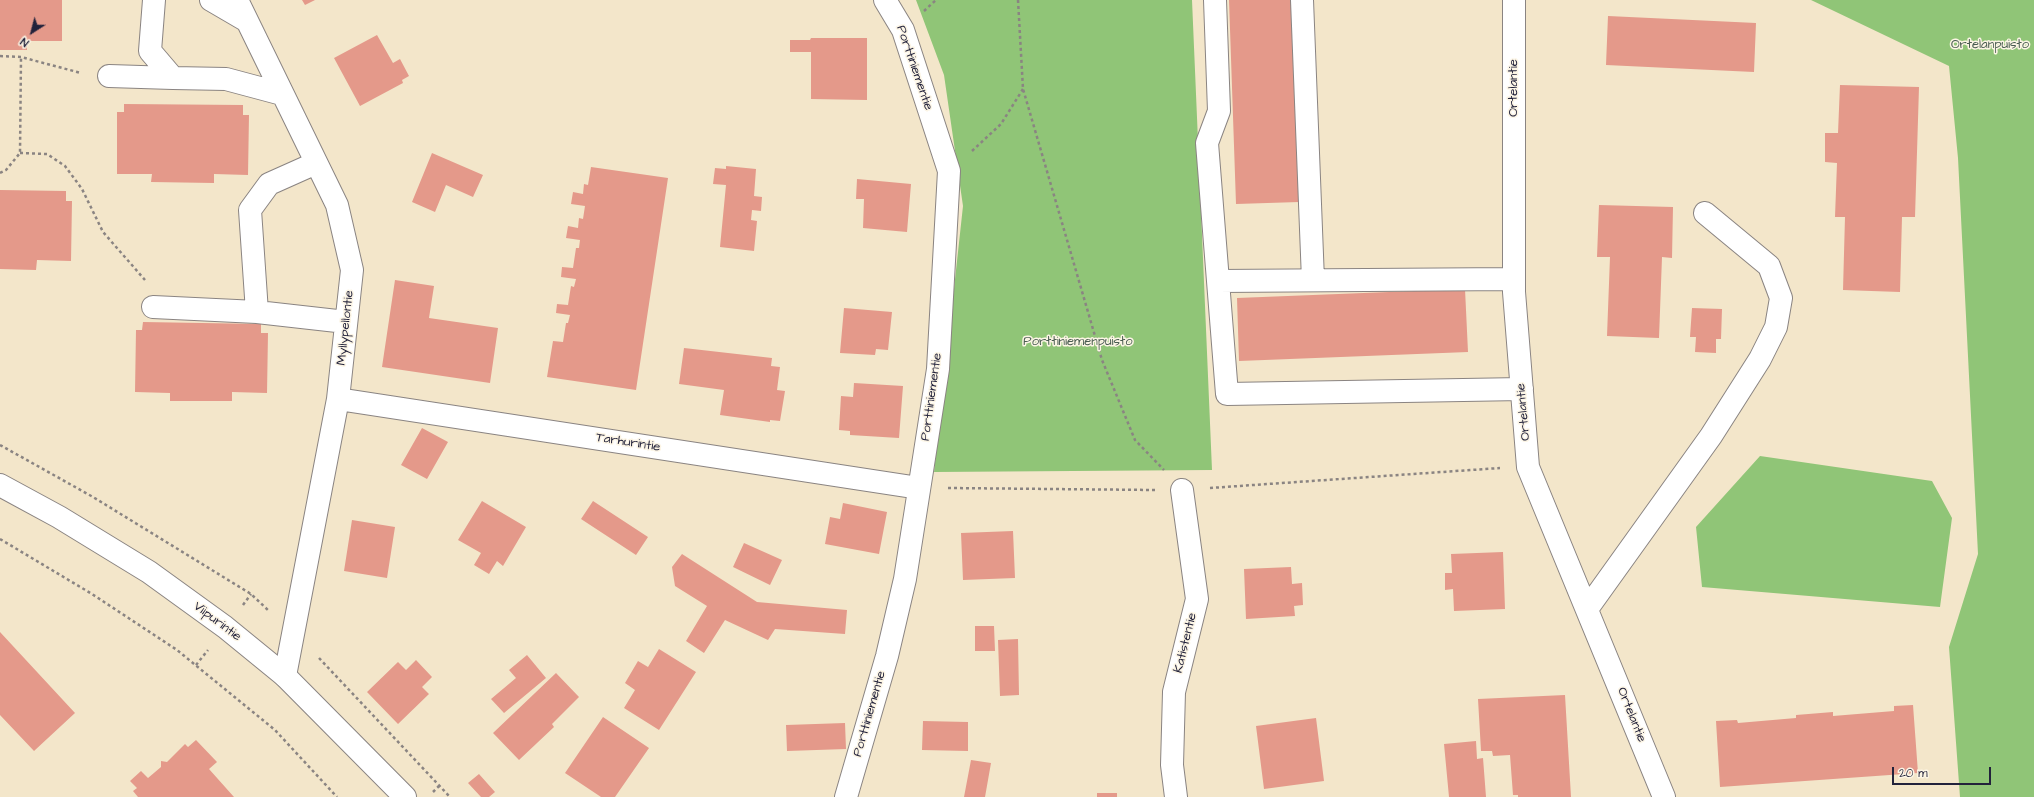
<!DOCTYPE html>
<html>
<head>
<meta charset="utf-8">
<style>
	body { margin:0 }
	#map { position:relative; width:2034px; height:797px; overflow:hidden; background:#f3e6ca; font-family:"Architects Daughter",sans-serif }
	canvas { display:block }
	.north { position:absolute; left:12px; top:12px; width:40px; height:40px; -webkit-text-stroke:3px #fcf5e5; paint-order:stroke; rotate:216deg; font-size:11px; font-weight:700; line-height:16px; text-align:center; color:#22223b }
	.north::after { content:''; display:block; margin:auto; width:14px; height:18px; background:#22223b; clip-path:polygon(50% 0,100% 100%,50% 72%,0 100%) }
	.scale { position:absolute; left:1892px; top:767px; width:99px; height:18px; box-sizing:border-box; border:2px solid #22223b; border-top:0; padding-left:5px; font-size:12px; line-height:14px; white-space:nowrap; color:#22223b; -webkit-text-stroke:3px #fcf5e5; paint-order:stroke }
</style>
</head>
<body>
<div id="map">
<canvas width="2034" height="797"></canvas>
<div class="north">N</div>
<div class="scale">20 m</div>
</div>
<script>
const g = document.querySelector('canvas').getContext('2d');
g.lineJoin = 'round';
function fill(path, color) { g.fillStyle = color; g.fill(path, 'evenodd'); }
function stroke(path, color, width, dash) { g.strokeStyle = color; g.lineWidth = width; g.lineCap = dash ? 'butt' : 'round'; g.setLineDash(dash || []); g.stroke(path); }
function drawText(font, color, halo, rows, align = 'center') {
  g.font = font + ' "Architects Daughter",sans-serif'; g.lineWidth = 3; g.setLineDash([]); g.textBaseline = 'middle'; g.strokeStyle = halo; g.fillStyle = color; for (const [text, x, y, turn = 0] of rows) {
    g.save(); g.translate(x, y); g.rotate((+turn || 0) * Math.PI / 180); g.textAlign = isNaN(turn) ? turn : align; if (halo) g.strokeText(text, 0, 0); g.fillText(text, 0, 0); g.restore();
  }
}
fill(new Path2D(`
	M916 0H1192L1212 470 934 472 963 206 944 75Z
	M1811 0H2034V797H1960L1949 647 1978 554 1958 158 1949 66Z
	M1760 456 1932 481 1952 518 1940 607 1702 587 1696 527Z`), '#90c577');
fill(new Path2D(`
	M0 0H62V41H27V50H0Z
	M302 0H315L305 5Z
	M1229 0H1292L1299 202 1236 204Z
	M1608 16 1756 23 1754 72 1606 65Z
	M377 35 393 63 400 59 409 76 402 80 403 83 360 106 334 58Z
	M811 38H867V100L811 99V52H790V40H810Z
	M1840 85 1919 87 1915 217H1902L1900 292 1843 290 1845 217H1835L1837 163 1825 162V133H1838Z
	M124 104 243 105V115H249L248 175 214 174V183L151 182 152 174H117V112H124Z
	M432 153 483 175 473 197 446 185 435 212 412 202Z
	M726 166 756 169 754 196 762 197 761 211 752 210 751 220 757 221 754 251 720 247 726 185 713 184 715 168 726 169Z
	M591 167 668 178 636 390 547 377 553 341 563 342 566 323H568L570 315 556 313 557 304 568 305 571 286 574 287 576 279 561 277 562 267 573 268 576 248H579L580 240 566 238 568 226 578 228 579 218 583 219 585 206 571 204 573 192 583 194 584 184 588 185Z
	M857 179 911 184 907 232 863 228 864 199H856Z
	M0 190 66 191V201H72L71 261 37 260 36 270 0 269Z
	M1599 205 1673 207 1672 258 1662 257 1659 338 1607 336 1610 257H1597Z
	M395 280 434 286 429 318 498 328 490 383 382 367Z
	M1465 289 1468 352 1239 361 1237 298Z
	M844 308 892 312 888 350 876 349 875 355 840 353Z
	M1692 308 1722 309 1721 339H1716V353L1695 352 1696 337H1690Z
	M143 322 261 324V333H268L267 393 232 392V401H170V393L135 392 136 330H142Z
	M684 348 772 358 771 366 780 367 777 390 785 391 780 421 770 420V422L720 415 724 390 679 384Z
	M854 383 903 386 899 438 850 435V431L839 430 841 396 853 397Z
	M422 428 448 442 427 479 401 465Z
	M482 501 526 527 503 566 497 561 489 574 474 565 481 553 458 540Z
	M593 501 648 537 636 555 581 519Z
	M843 503 887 512 879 554 825 544 830 517 840 519Z
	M352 520 395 527 387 578 344 571Z
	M1013 531 1015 578 963 580 961 533Z
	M744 543 782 560 770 585 733 567Z
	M1503 552 1505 609 1454 611 1453 589 1445 590V573H1452L1451 554Z
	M682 554 757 602 847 610 845 634 775 629 768 640 725 620 704 653 686 641 707 606 675 586 672 567Z
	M1291 567 1292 584 1302 583 1303 605 1294 606 1295 616 1246 619 1244 569Z
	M975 626H994L995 651H975Z
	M0 632 75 713 34 751 0 715Z
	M1018 639 1019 695 1000 696 998 640Z
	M659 649 696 672 659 730 624 708 635 690 625 683 638 661 648 667Z
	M527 655 546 678 504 713 491 699 516 678 509 670Z
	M416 660 432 677 422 687 429 694 398 724 367 692 398 662 406 670Z
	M556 673 579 697 552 724 554 727 519 760 493 733Z
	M1565 695 1571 797H1518V795H1513L1510 755 1493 756 1492 751H1481L1478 699Z
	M1913 705 1918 773 1720 787 1716 721 1737 720 1738 723 1796 718V715L1833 712V716L1894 711V706Z
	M603 717 649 748 615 797H601L565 773Z
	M1316 718 1324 781 1264 789 1256 726Z
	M923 721 968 722V751L922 750Z
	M845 723 846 749 787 751 786 725Z
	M196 740 217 762 209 769 234 797H138L133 791 137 788 130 781 141 771 148 778 161 767V761L167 762 185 744 188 747Z
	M1476 741 1477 759 1483 758 1486 797H1449L1444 744Z
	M971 760 991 763 985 797H964Z
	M479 774 495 792 489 797H481L468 783Z
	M1097 793H1117V797H1097Z`), '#e4998a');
const minor = new Path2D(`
	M154 0 150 51 173 78 226 79 282 94
	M211 0 247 21
	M237 0 337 205 352 270 338 399 285 676
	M1215 0 1219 111 1207 143 1227 394 1522 389
	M1302 0 1313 280
	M1514 0V292L1528 467 1664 797
	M109 76 173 78
	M1218 281 1514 279
	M153 307 257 312 346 322
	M257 312 250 210 269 184 316 163
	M338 399 919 488
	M1587 609 1711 436 1760 359 1776 327 1781 298 1769 266 1705 213
	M846 797 887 656 905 579 938 369 949 171 903 30 885 0
	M1176 797 1172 765 1174 692 1197 599 1182 490`);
const major = new Path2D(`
	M0 485 59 517 149 572 225 627 285 676 405 797`);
stroke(minor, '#8a8482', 24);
stroke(major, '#8a8482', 24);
stroke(new Path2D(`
	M1018 0 1023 89 1102 360 1135 440 1164 470
	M924 11 936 0
	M0 56 21 57 81 73
	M972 151 1001 124 1023 89
	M20 153 47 154 65 166 82 189 103 232 145 280
	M0 173 6 170 20 153 21 57
	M0 445 93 497 251 594 269 611
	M948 488 1155 490
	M1210 488 1500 468
	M0 539 92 594 177 650 275 730 337 797
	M243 605 251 594
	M319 658 450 797
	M196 665 208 650
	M433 792 440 785`), '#8a8482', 2.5, [3, 3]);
stroke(minor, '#fff', 22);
stroke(major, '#fff', 22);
drawText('13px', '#485b50', '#fcf5e5', [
	["Ortelanpuisto",1990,45],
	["Porttiniemenpuisto",1078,342]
]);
drawText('13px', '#22223b', '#fcf5e5', [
	["Porttiniementie",914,68,71],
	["Ortelantie",1514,88,-90],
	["Myllypellontie",346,328,-84],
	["Porttiniementie",932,397,-82],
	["Ortelantie",1524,412,-95],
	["Tarhurintie",628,443,9],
	["Viipurintie",217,622,37],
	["Katistentie",1186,643,-76],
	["Porttiniementie",870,714,-74],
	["Ortelantie",1631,715,68]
]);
</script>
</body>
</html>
